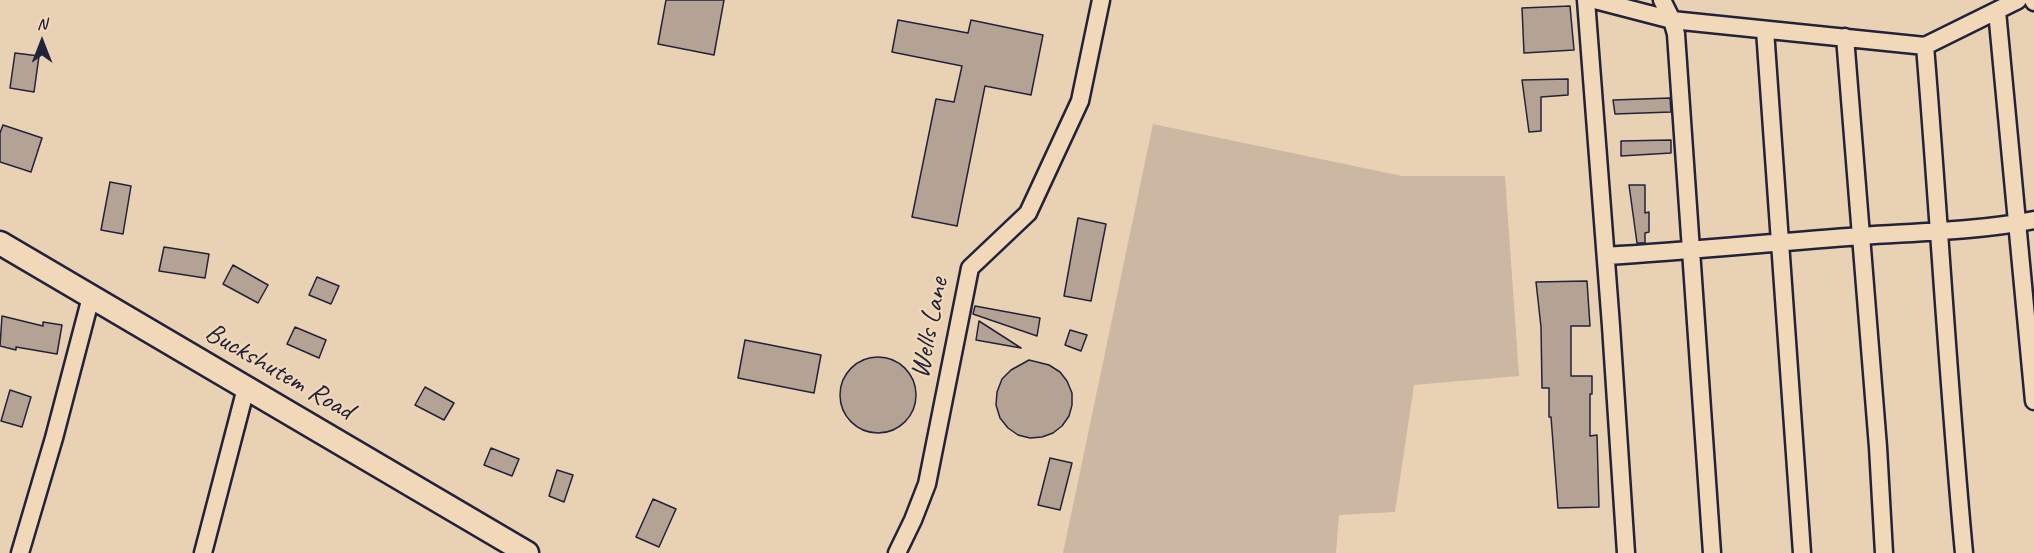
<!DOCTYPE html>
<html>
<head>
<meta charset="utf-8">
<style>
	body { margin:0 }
	#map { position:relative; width:2034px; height:553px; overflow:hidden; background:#e9d1b4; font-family:Caveat,sans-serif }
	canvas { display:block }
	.north { position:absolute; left:12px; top:12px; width:60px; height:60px; -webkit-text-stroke:4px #f1d8b9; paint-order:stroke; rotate:0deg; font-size:16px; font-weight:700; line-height:24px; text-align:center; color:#22223b }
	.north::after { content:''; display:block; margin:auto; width:21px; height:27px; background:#22223b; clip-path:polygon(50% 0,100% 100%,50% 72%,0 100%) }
</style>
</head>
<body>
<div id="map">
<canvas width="2034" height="553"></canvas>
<div class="north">N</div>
</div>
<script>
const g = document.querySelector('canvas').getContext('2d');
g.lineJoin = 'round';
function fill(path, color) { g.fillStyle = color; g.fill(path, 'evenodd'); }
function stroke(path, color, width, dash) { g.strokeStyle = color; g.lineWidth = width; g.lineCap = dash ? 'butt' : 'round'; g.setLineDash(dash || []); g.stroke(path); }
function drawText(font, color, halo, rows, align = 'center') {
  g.font = font + ' Caveat,sans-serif'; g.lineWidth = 4.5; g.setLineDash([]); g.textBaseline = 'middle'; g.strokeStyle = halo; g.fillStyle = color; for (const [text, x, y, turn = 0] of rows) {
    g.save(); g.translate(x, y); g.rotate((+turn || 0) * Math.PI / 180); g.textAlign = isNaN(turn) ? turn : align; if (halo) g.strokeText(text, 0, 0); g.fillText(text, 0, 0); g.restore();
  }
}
fill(new Path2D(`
	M1153 124 1402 176H1505L1519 376 1414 385 1395 512 1339 515 1336 553H1063Z`), '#cbb7a2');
const building = new Path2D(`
	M666 0H724L714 55 658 44Z
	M1570 6 1574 50 1524 53 1522 8Z
	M898 20 968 33 971 20 1043 35 1031 95 985 86 957 226 912 217 936 99 954 102 962 66 892 52Z
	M15 53 39 56 34 92 10 88Z
	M1568 79V95L1541 97V131L1529 132 1522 80Z
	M1670 98 1671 112 1615 114 1613 100Z
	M3 125 42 138 31 172 0 162V133Z
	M1671 140V153L1621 156V141Z
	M110 182 131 186 123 234 101 230Z
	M1629 185H1645V213L1649 212V232L1645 233V243H1637Z
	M1078 218 1106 224 1091 301 1064 296Z
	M164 247 209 254 205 278 159 271Z
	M233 265 268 285 258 303 223 284Z
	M317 277 339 286 331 304 309 295Z
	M1587 281 1590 326H1571V376H1592V394H1590V436L1597 435 1599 507 1558 508 1551 417H1549V388H1542L1541 327 1536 282Z
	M975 306 1040 318 1037 336 973 314Z
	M2 316 43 326V322L62 325 57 354 16 347V350L0 346Z
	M979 321 1021 348 976 340Z
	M295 327 326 340 319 358 287 344Z
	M1070 330 1087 335 1081 351 1065 345Z
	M745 340 821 355 814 393 738 378Z
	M840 395a38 38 0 1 1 76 0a38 38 0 1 1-76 0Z
	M1029 360 1049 365 1060 372 1067 381 1072 393V405L1069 416 1062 426 1053 433 1042 437 1030 438 1018 435 1008 428 1000 418 996 405 997 392 1002 379 1011 370Z
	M425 387 454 403 444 420 415 405Z
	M10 390 31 397 22 427 1 421Z
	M491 448 519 459 512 476 484 465Z
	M1050 458 1072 463 1060 510 1038 505Z
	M557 470 573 475 564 502 549 496Z
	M653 499 676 509 659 547 636 537Z`);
fill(building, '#b4a394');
stroke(building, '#22223b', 1.5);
const minor = new Path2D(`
	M1586 0 1611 326 1626 553
	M1595 0 1672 20 1925 46 2018 0
	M1662 0 1672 20 1676 34 1712 553
	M2033 0 2034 2
	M1997 11 2034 401
	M1765 30 1802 553
	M1845 37 1878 447 1884 553
	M1925 46C1939 215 1948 384 1964 553
	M1606 256C1691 251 1776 242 1861 236 1919 232 1977 231 2034 220
	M20 553 54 438 91 297
	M203 553 246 388
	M897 553 913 520 927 484 970 268 1028 213 1080 101 1101 0`);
const secondary = new Path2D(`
	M0 243 527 553`);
stroke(minor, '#22223b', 21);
stroke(secondary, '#22223b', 27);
stroke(minor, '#f1d8b9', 16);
stroke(secondary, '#f1d8b9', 22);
drawText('28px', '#22223b', '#f1d8b9', [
	["Wells Lane",930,328,-79],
	["Buckshutem Road",279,372,30]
]);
</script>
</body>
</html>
